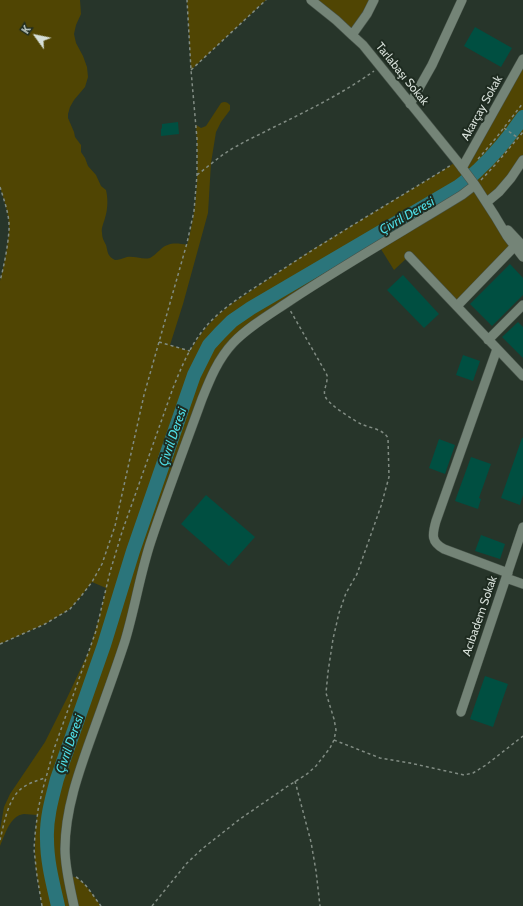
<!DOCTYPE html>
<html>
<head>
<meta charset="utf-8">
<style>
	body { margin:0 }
	#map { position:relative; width:523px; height:906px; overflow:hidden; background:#27352a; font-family:Cabin,sans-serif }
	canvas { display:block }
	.north { position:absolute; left:16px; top:16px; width:40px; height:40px; -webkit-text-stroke:3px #1e2b20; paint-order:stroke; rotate:303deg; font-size:11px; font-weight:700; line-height:16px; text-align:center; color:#d6dfd8 }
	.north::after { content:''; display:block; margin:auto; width:14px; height:18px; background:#d6dfd8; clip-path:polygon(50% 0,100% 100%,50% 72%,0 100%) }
</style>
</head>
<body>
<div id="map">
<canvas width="523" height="906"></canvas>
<div class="north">K</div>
</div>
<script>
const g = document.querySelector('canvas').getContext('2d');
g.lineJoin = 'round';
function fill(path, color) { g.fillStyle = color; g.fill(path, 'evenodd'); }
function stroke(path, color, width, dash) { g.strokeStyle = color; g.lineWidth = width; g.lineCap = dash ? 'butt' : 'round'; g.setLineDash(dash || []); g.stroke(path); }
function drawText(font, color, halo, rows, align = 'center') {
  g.font = font + ' Cabin,sans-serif'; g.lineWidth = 4; g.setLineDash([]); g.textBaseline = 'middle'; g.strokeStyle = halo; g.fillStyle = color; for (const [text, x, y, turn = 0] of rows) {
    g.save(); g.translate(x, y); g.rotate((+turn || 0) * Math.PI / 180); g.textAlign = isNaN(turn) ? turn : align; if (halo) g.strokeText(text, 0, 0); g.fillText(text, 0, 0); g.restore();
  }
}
fill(new Path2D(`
	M0 0H80L81 14 76 25 74 34 76 43 83 56 87 67 88 77 85 87 74 100 70 107 68 114V118L74 132 75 137 81 145V152L85 158 88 166 96 175 101 186 106 190C108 198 108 209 105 218 104 223 101 227 102 233 102 238 104 241 106 245 108 252 107 256 115 260 119 260 123 258 127 257 135 256 143 260 150 258 154 256 156 253 160 250 168 242 177 243 187 245 198 207 199 165 196 125L201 128 206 126 221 103C225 101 227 102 230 105V110L221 122 216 132 211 163 208 213 183 304 170 345 190 351C203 329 213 318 233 303L310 251 445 169 457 161 462 168 523 59V160L487 202 514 247 457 306 409 256 394 270 379 246 234 342 202 399 72 799 68 875C84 878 91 893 101 906H42L35 863V835L37 815C33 815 28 814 24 814 10 815 5 835 0 846V830L4 807 10 794 45 742 67 698 89 651 100 615 106 588 92 582 82 595 70 609 45 624 0 644V281C4 266 8 246 9 230 10 216 4 200 0 187Z
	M187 0H266L191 70Z
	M311 0H374L352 35Z`), '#504503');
stroke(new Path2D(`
	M58 906C53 884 47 862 47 839 46 819 52 798 57 779L104 645 133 551 194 375 209 345 220 333 232 321 251 308 459 186C465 181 472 176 478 170 495 154 510 136 523 117`), '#2b757b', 14);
fill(new Path2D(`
	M475 27 512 48 501 67 464 46Z
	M178 122 179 134 161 136V129L162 128V124Z
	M510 264 523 278V295L492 326 470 304Z
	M403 275 439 314 424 328 387 290Z
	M518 322 523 327V358L502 337Z
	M463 355 480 361 473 381 456 375Z
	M522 438H523V495L520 505 501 498Z
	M439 439 455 445 445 474 429 468Z
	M471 457 491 464 479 498 481 499 478 509 455 501Z
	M206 495 255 537 229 566 181 524Z
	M481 535 505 544 500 559 475 551Z
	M485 676 508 684 493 727 470 719Z`), '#004f41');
const minor = new Path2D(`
	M311 0 336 20 352 35 363 45 380 66 457 161 475 185 495 216 507 236 523 257
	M352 35 367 14 374 0
	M410 104 432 65 462 0
	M462 168 523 59
	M487 202 499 192 511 178 523 160
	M508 230 523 246
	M409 256 523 376
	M457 306 514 247
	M488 340 523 305
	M497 349 436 521C432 535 431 542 444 549L508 573
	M506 578 523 584
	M461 712 523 527
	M74 906C70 887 65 868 65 849 65 810 79 771 92 735 103 704 115 672 125 641 135 608 140 574 151 541 167 493 185 446 202 399 210 379 218 359 233 343 249 326 272 313 291 300 347 263 405 230 462 195L475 185`);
stroke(minor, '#475349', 10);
stroke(new Path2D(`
	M191 70 266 0
	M504 128 518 138
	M478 159 496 138 523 103
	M197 175C210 165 222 154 237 146 247 140 259 135 270 129 305 112 342 94 374 71
	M481 180 495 165 523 132
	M0 187C4 200 10 216 9 230 8 246 4 266 0 281
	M159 342 190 351
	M0 644 45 624 70 609 82 595 92 582 102 564 115 526 144 395 187 243 194 211 197 175V139L191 70 187 0
	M334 740 380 758 410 763 464 775 473 773 486 765 523 736
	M295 781 311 842 316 871 320 906
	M0 840C4 824 8 798 22 788 29 783 36 781 45 778
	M76 877C87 884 93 896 101 906
	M42 906 37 876 34 849 35 835 38 810 42 792 54 749 96 631 110 572 122 532 173 388C183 363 193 339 212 320 230 302 253 289 274 275 330 238 388 204 445 169L451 165
	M152 906 187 863 202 849 240 819 288 786 307 774 316 766 330 748 334 740 336 730 334 719 326 693 328 672 333 639 339 613 346 593 357 574 381 506 389 477 388 438C383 429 370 428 361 424 352 419 331 406 326 398 322 391 327 386 327 379 328 377 327 375 326 373L290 310`), '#818c83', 1.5, [3, 3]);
stroke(minor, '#748477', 9);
drawText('12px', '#d6dfd8', '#1e2b20', [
	["Tarlabaşı Sokak",402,74,51],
	["Akarçay Sokak",482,108,-61],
	["Acıbadem Sokak",480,616,-71]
]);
drawText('italic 13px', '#4edee7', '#1e2b20', [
	["Çivril Deresi",407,216,-30],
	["Çivril Deresi",173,437,-71],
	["Çivril Deresi",70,744,-71]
]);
</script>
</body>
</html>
